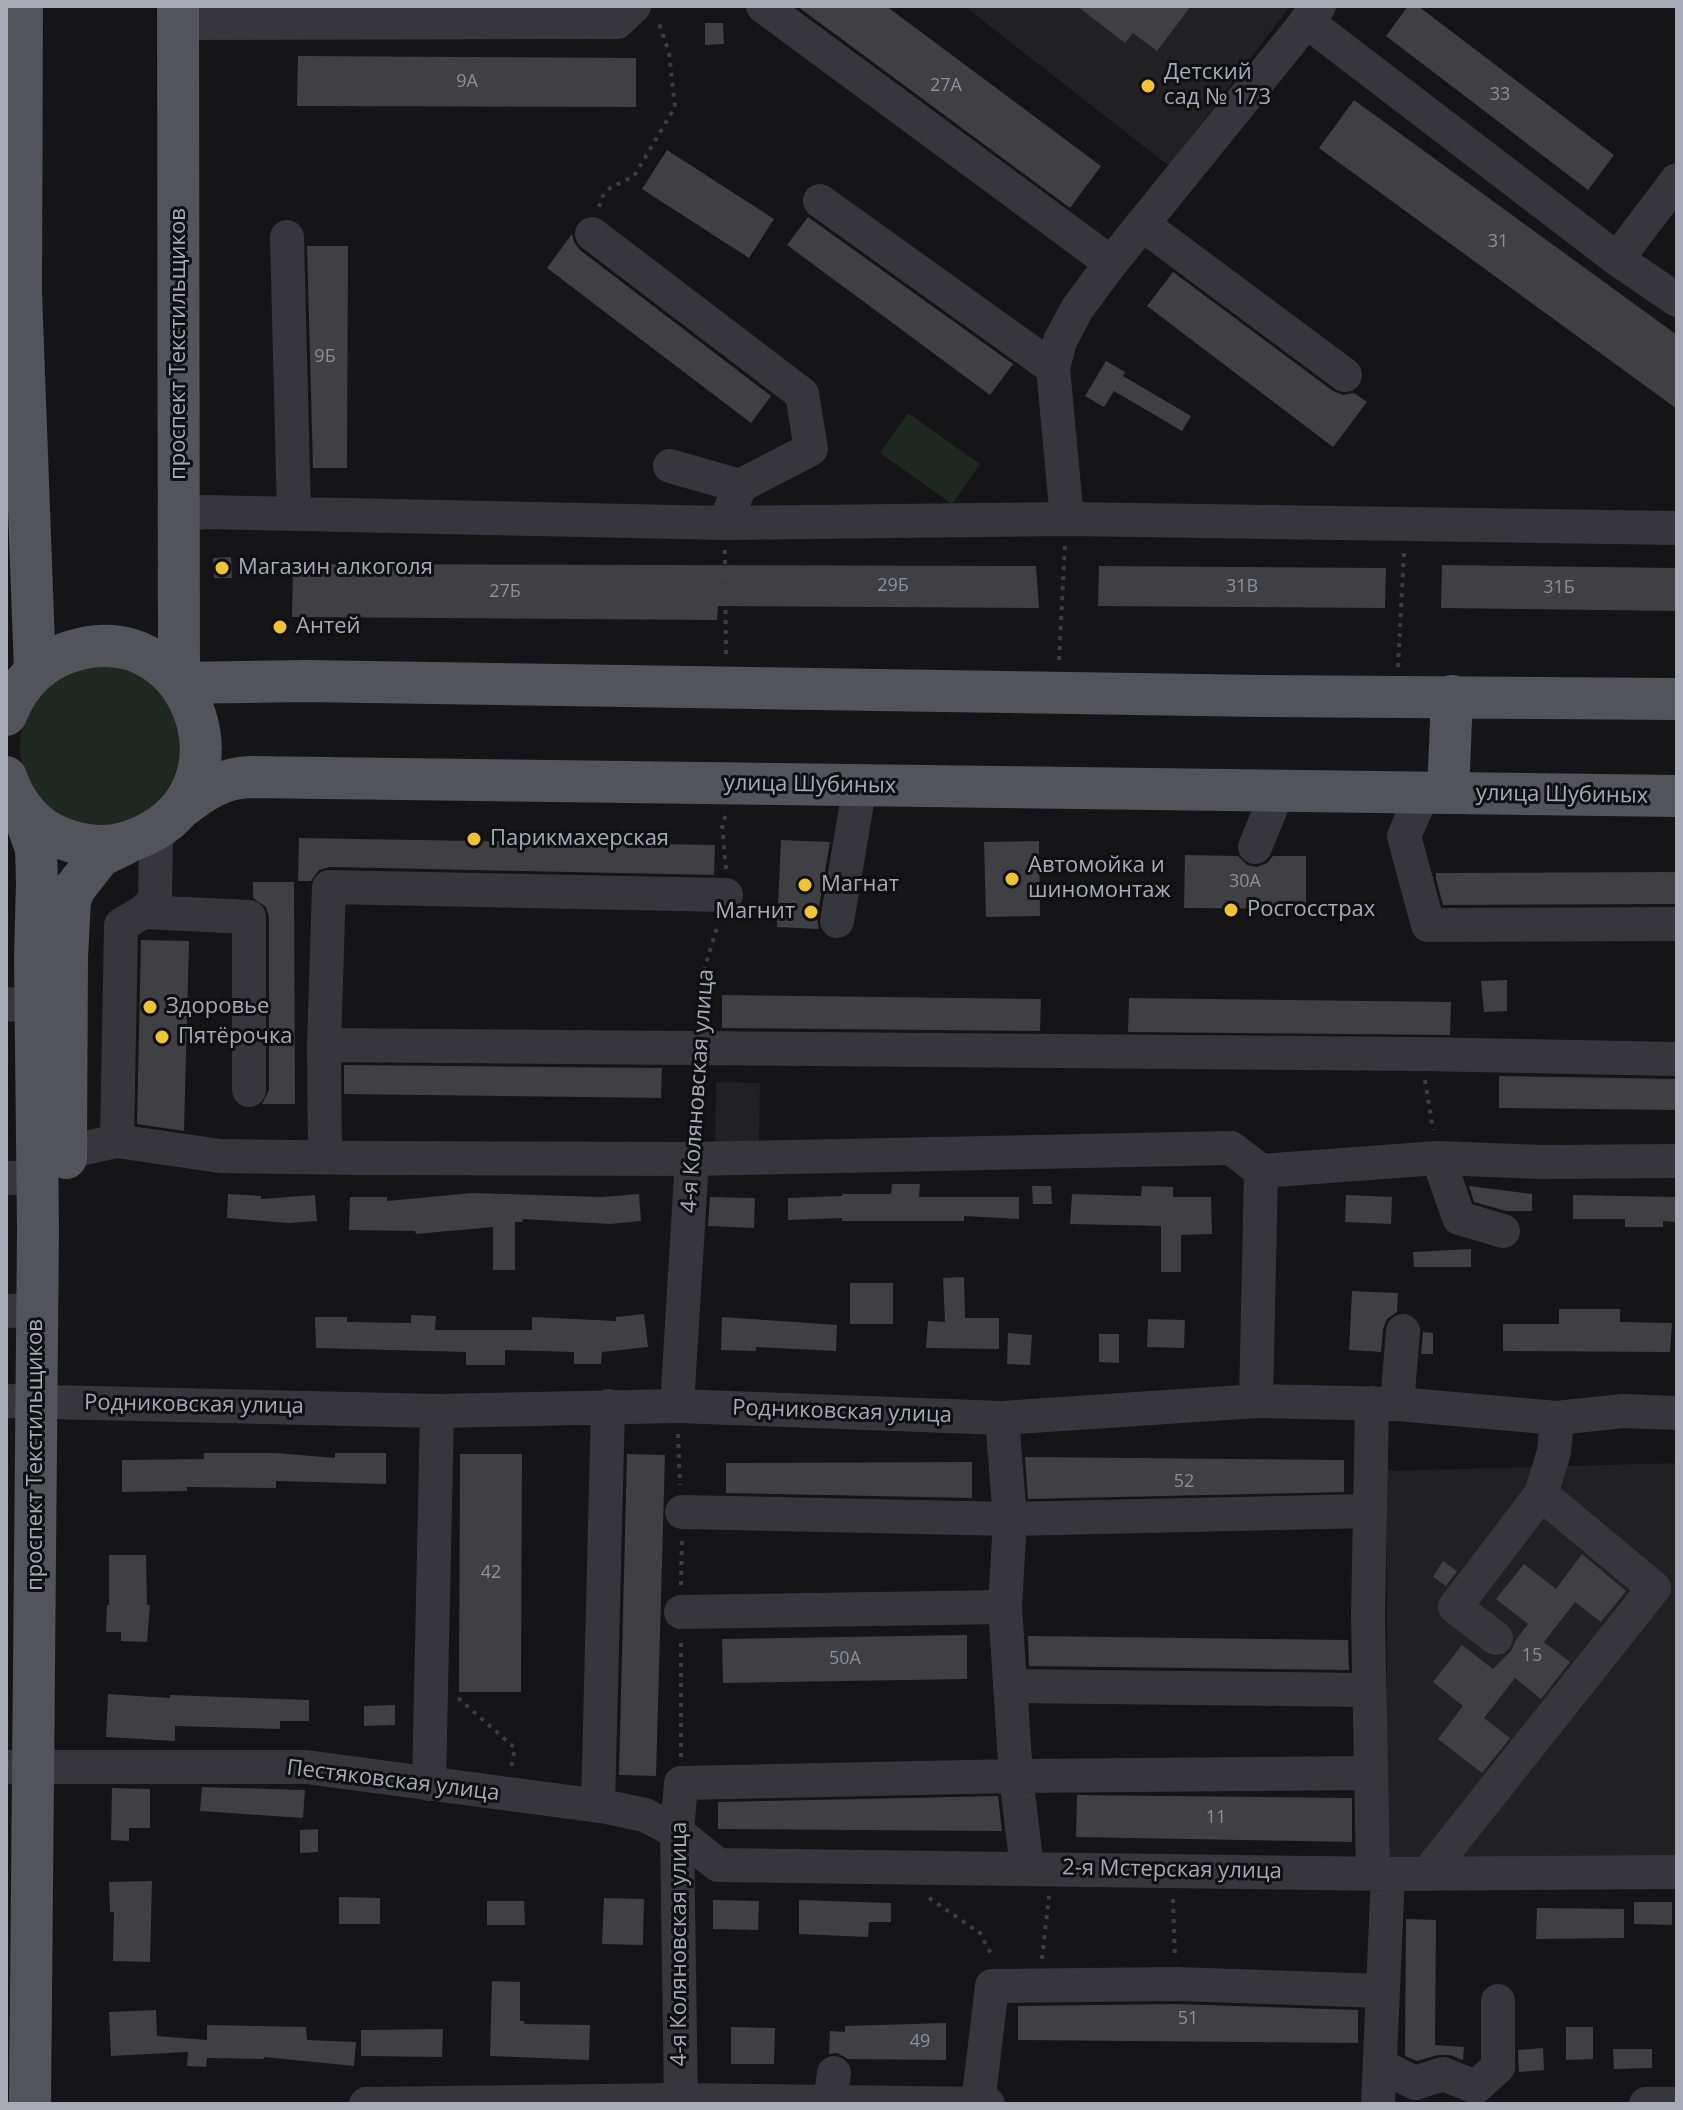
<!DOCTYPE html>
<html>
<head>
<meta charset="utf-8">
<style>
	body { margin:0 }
	#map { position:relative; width:1683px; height:2110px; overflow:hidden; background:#151517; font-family:"Open Sans",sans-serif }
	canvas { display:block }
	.frame { position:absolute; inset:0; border:8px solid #a7aab7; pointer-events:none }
</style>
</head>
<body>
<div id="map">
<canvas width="1683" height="2110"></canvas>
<div class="frame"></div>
</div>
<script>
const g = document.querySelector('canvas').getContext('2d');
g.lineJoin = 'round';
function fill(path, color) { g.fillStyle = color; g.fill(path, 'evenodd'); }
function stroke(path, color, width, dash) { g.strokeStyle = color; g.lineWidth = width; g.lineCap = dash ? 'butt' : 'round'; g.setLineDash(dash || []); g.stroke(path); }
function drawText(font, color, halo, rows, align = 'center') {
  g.font = font + ' "Open Sans",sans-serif'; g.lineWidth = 6; g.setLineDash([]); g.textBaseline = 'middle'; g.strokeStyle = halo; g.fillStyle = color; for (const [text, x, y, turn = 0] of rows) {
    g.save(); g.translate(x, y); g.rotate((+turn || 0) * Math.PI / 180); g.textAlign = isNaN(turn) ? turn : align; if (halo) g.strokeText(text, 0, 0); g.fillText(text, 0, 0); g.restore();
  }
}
fill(new Path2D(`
	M964 6H1290L1169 166Z
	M716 1082 760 1083 759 1145 715 1144Z
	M1677 1463 1675 1863 1387 1861V1471Z`), '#212124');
fill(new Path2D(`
	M908 413 980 464 952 504 880 453Z
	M20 746a80 80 0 1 1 160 0a80 80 0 1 1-160 0Z`), '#1f2721');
fill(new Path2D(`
	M797 6H886L1101 166 1070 208Z
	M1077 6H1191L1157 51 1133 33 1125 43Z
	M1408 6H1418L1614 155 1588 190 1386 36Z
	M705 23H723L724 44 705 45Z
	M298 56 636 58V107L297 106Z
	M1354 100 1677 335V409L1319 148Z
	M667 150 774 219 749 258 642 189Z
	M808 217 1013 364 990 395 787 245Z
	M572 234 574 242 580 250 771 396 751 423 547 268Z
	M307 246H348L347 468H313Z
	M1173 272 1333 391 1343 395 1354 393 1367 402 1333 447 1147 306Z
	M1106 361 1125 372 1123 376 1191 416 1182 431 1114 391 1104 407 1085 396Z
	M231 557 232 578H214L213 558Z
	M293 564 1036 566 1039 608 718 606 717 620 292 617Z
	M1442 565 1677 568V611L1441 608Z
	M1099 566 1386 568 1385 608 1098 606Z
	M299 838 715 845 714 875 329 867 319 870 311 881H298Z
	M781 840 830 842 817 918 819 929 777 927Z
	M1039 841 1040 916 986 917 984 842Z
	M1185 855 1238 856 1247 865 1257 867 1267 863 1273 856H1306V909L1184 908Z
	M1677 872V904L1443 905 1436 879V873Z
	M253 882H294L295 1104H262L269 1090V917L266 907 253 898Z
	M141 940 189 941 184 1131 137 1124Z
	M1507 980V1011L1484 1012 1481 981Z
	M722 995 1041 999 1040 1031 722 1028Z
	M1129 998 1451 1002 1450 1035 1128 1032Z
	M344 1065 662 1068 661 1098 344 1094Z
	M1499 1076 1677 1079V1110L1499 1108Z
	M892 1184H920L919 1197H1019V1219L964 1216V1221H842V1218L788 1220V1198L842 1196V1194H891Z
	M1032 1186H1051L1052 1204H1033Z
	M1142 1186 1173 1187V1197H1211L1212 1234 1181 1235V1272H1161V1226L1070 1224 1072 1194 1141 1196Z
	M1469 1186 1532 1194V1211H1506L1474 1202Z
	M472 1193 602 1197 639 1194 641 1221 610 1224 523 1219 522 1222H515V1270H493V1227L416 1234 415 1231 349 1230 350 1197H387V1201Z
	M228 1194 261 1196V1199L315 1195 317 1221 289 1223 227 1218Z
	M1346 1195 1392 1197 1391 1224 1345 1222Z
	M1573 1195 1677 1197V1222L1663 1221V1227H1625V1219H1573Z
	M710 1197 755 1198 754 1228 708 1226Z
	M1471 1249V1267H1414L1413 1252Z
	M964 1277 965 1318H999V1349L926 1348 928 1321 945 1322 943 1278Z
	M850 1283H893V1324H850Z
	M1352 1291 1398 1293 1397 1312 1387 1319 1383 1329 1381 1352 1349 1350Z
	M1559 1309H1620V1322L1672 1323 1670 1352 1503 1351V1324H1559Z
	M644 1314 648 1347 602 1352 601 1364H574V1352L505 1350V1365H466V1352L316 1348 315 1317H347V1322L411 1323V1315L436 1316 435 1330H532V1317L616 1321V1317Z
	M722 1317 837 1325 836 1351 756 1347V1351L721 1350Z
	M1148 1319 1185 1320 1184 1348 1147 1347Z
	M1423 1332 1433 1333V1354H1421Z
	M1008 1333 1032 1335 1030 1365 1007 1364Z
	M1099 1334H1119V1363L1099 1362Z
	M204 1453H276L335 1458V1453H386V1484L276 1481V1488L187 1487V1491L122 1492V1460L204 1459Z
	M460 1454H522L521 1692H459Z
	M627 1454 665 1455 656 1776 619 1775Z
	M1025 1457 1344 1460V1492L1028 1499Z
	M972 1462V1498L726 1493V1463Z
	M1582 1554 1626 1591 1601 1622 1575 1602 1544 1642 1570 1662 1541 1699 1515 1678 1484 1718 1510 1738 1482 1773 1438 1739 1463 1706 1433 1682 1462 1645 1493 1669 1511 1651 1516 1640 1528 1624 1496 1599 1524 1564 1556 1589Z
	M109 1555H146L147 1605H150L147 1642 121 1641V1632H106L107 1605H109Z
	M1443 1561 1457 1571 1446 1586 1433 1577Z
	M967 1635V1679L723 1683 722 1639Z
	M1028 1636 1348 1640 1349 1670 1029 1666Z
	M108 1694 170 1698V1695L309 1700V1721H280V1729L175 1726V1741L106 1737Z
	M395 1705V1725L364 1726V1706Z
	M202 1787 305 1790 303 1818 200 1811Z
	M112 1788 150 1789V1828H129V1841L111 1840Z
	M1077 1795 1352 1798V1842L1076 1837Z
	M998 1796 1002 1831 718 1829V1802Z
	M318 1829V1852L300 1853V1830Z
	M152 1881 150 1962 113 1961 114 1912H110L109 1882Z
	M339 1897 380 1898V1924H339Z
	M604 1898 644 1899 643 1945 602 1944Z
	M713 1900 759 1901 758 1930 713 1929Z
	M799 1900 891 1903V1922H869L868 1937 799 1934Z
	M487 1901H524L525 1925H487Z
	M1634 1902H1672V1925L1634 1924Z
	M1537 1908 1624 1909V1938L1536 1939Z
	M1406 1919 1436 1920 1435 2045 1464 2047 1463 2060 1450 2055H1438L1417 2061 1405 2056Z
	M492 1981 520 1982V2021H524V2024L590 2025 589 2060 490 2056Z
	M1176 2004 1358 2010V2043L1018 2040V2006Z
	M156 2010 157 2036 207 2040V2025L306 2027 307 2040 356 2042 354 2066 264 2057V2059L207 2058 206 2067 187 2066 188 2052 111 2056 109 2012Z
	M946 2023V2060L848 2059 837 2053 829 2054 830 2031 845 2032V2026Z
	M731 2027 775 2028 774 2064H731Z
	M1566 2027H1593V2059L1566 2060Z
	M443 2029 442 2057 361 2056V2030Z
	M1543 2048 1544 2070 1519 2072 1518 2050Z
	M1613 2049H1652V2068L1614 2069Z`), '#3f3f44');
stroke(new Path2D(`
	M599 207 602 197 610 188 634 176 675 107 669 53 658 20
	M725 550 726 657
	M1059 660 1065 545
	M1398 667 1404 552
	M726 869 722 824 726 815
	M701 1021 705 967 718 924
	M1425 1080 1433 1130
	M694 1133 697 1074
	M678 1434 680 1485
	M681 1585 682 1538
	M458 1698 515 1748 511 1767
	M681 1757V1638
	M929 1898 980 1933 993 1958
	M1173 1899 1175 1958
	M1042 1959 1049 1896`), '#3c3d43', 4, [4, 6]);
stroke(new Path2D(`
	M763 6 1111 263
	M1306 21 1617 259 1677 300
	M178 23 617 22 634 6
	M820 201 1053 368
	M1142 224 1345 375
	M592 234 802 394 811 449 740 486 725 523
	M287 237 294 513
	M1617 259 1677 180
	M670 466 740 486
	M181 517 203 512 725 523 1067 519 1677 528
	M1067 519 1053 368 1060 341 1077 309 1111 263 1319 6
	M1423 793 1404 836 1428 925 1677 924
	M1255 847 1278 791
	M143 912 249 917V1090
	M837 921 860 785
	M6 1004 35 1006
	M324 1045 329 887 726 895
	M117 1141 121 925 143 912 155 900 156 830
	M66 1152 117 1141 220 1156 362 1158 692 1159 1231 1148 1261 1171 1438 1158 1542 1162 1677 1161
	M325 1156 324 1045 1421 1054 1677 1059
	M1438 1158 1459 1218 1503 1231
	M6 1178H38
	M6 1311 36 1310
	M6 1401 437 1411 677 1406 1002 1418 1256 1401 1397 1404 1557 1418 1623 1411 1677 1413
	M1256 1401 1261 1171
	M1372 1403 1368 1616 1373 1872
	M1397 1404 1403 1331
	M677 1406 692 1159
	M1002 1418 1010 1519 1369 1511
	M682 1512 1010 1519 1005 1607
	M681 1612 1005 1607 1016 1776 1371 1773
	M1496 1638 1455 1607 1541 1494
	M1010 1686 1369 1690
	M6 1767H306L607 1807 645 1815 677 1832 718 1865 1388 1874 1677 1872
	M429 1784 437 1411
	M598 1806 608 1406
	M1427 1874 1654 1588 1541 1494 1554 1452 1557 1418
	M1380 2065 1415 2083 1443 2074 1476 2087 1498 2067V2001
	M830 2102 834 2073
	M366 2104 681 2100 988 2104
	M681 2104 677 1832 681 1783 1016 1776 1027 1868
	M978 2104 992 1986 1176 1984 1383 1991
	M1378 2104 1388 1874
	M1646 2104H1677`), '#36363c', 34);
stroke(new Path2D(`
	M22 6 21 293 35 671
	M178 6 179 683
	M179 683 305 681 1262 696 1677 699
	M6 715C19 682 44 657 80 649 194 622 251 787 143 836 115 849 90 849 61 838 34 828 15 804 6 777
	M1448 793 1452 696
	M181 808C203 791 221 778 250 777L1677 796
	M22 809 36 849 37 883 35 957 38 1230 30 2104
	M66 1158 67 957 70 900 75 888 100 856 125 844`), '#52535b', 42);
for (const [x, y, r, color] of [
	[1148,86,8,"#efc335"],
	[222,568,8,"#efc335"],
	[280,627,8,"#efc335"],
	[474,839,8,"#efc335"],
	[1012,879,8,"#efc335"],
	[805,885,8,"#efc335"],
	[1231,910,8,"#efc335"],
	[811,912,8,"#efc335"],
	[150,1007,8,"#efc335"],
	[162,1037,8,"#efc335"]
]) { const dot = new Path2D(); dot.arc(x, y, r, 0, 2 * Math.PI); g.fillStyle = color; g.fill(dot); stroke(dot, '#101012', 3); }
drawText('18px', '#8d8f9a', null, [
	["9А",467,82],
	["27А",946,86],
	["33",1500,95],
	["31",1498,242],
	["9Б",325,357],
	["29Б",893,586],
	["31В",1242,587],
	["31Б",1559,588],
	["27Б",505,592],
	["30А",1245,882],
	["52",1184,1482],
	["42",491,1573],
	["15",1532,1656],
	["50А",845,1659],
	["11",1216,1818],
	["51",1188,2019],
	["49",920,2042]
]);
drawText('22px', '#a7aab7', '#101012', [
	["Детский",1164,73],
	["сад № 173",1164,98],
	["Магазин алкоголя",238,568],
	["Антей",296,627],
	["Парикмахерская",490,839],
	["Автомойка и",1028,866],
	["шиномонтаж",1028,891],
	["Магнат",821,885],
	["Росгосстрах",1247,910],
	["Магнит",795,912,"right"],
	["Здоровье",166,1007],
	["Пятёрочка",178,1037]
], 'left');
drawText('22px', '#a7aab7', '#101012', [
	["проспект Текстильщиков",179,344,-90],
	["улица Шубиных",810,785,1],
	["улица Шубиных",1562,795,1],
	["4-я Коляновская улица",698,1091,-86],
	["Родниковская улица",194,1405,1],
	["Родниковская улица",842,1412,2],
	["проспект Текстильщиков",36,1455,-90],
	["Пестяковская улица",393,1781,7],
	["2-я Мстерская улица",1172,1870,1],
	["4-я Коляновская улица",680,1944,-90]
]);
</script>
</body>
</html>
